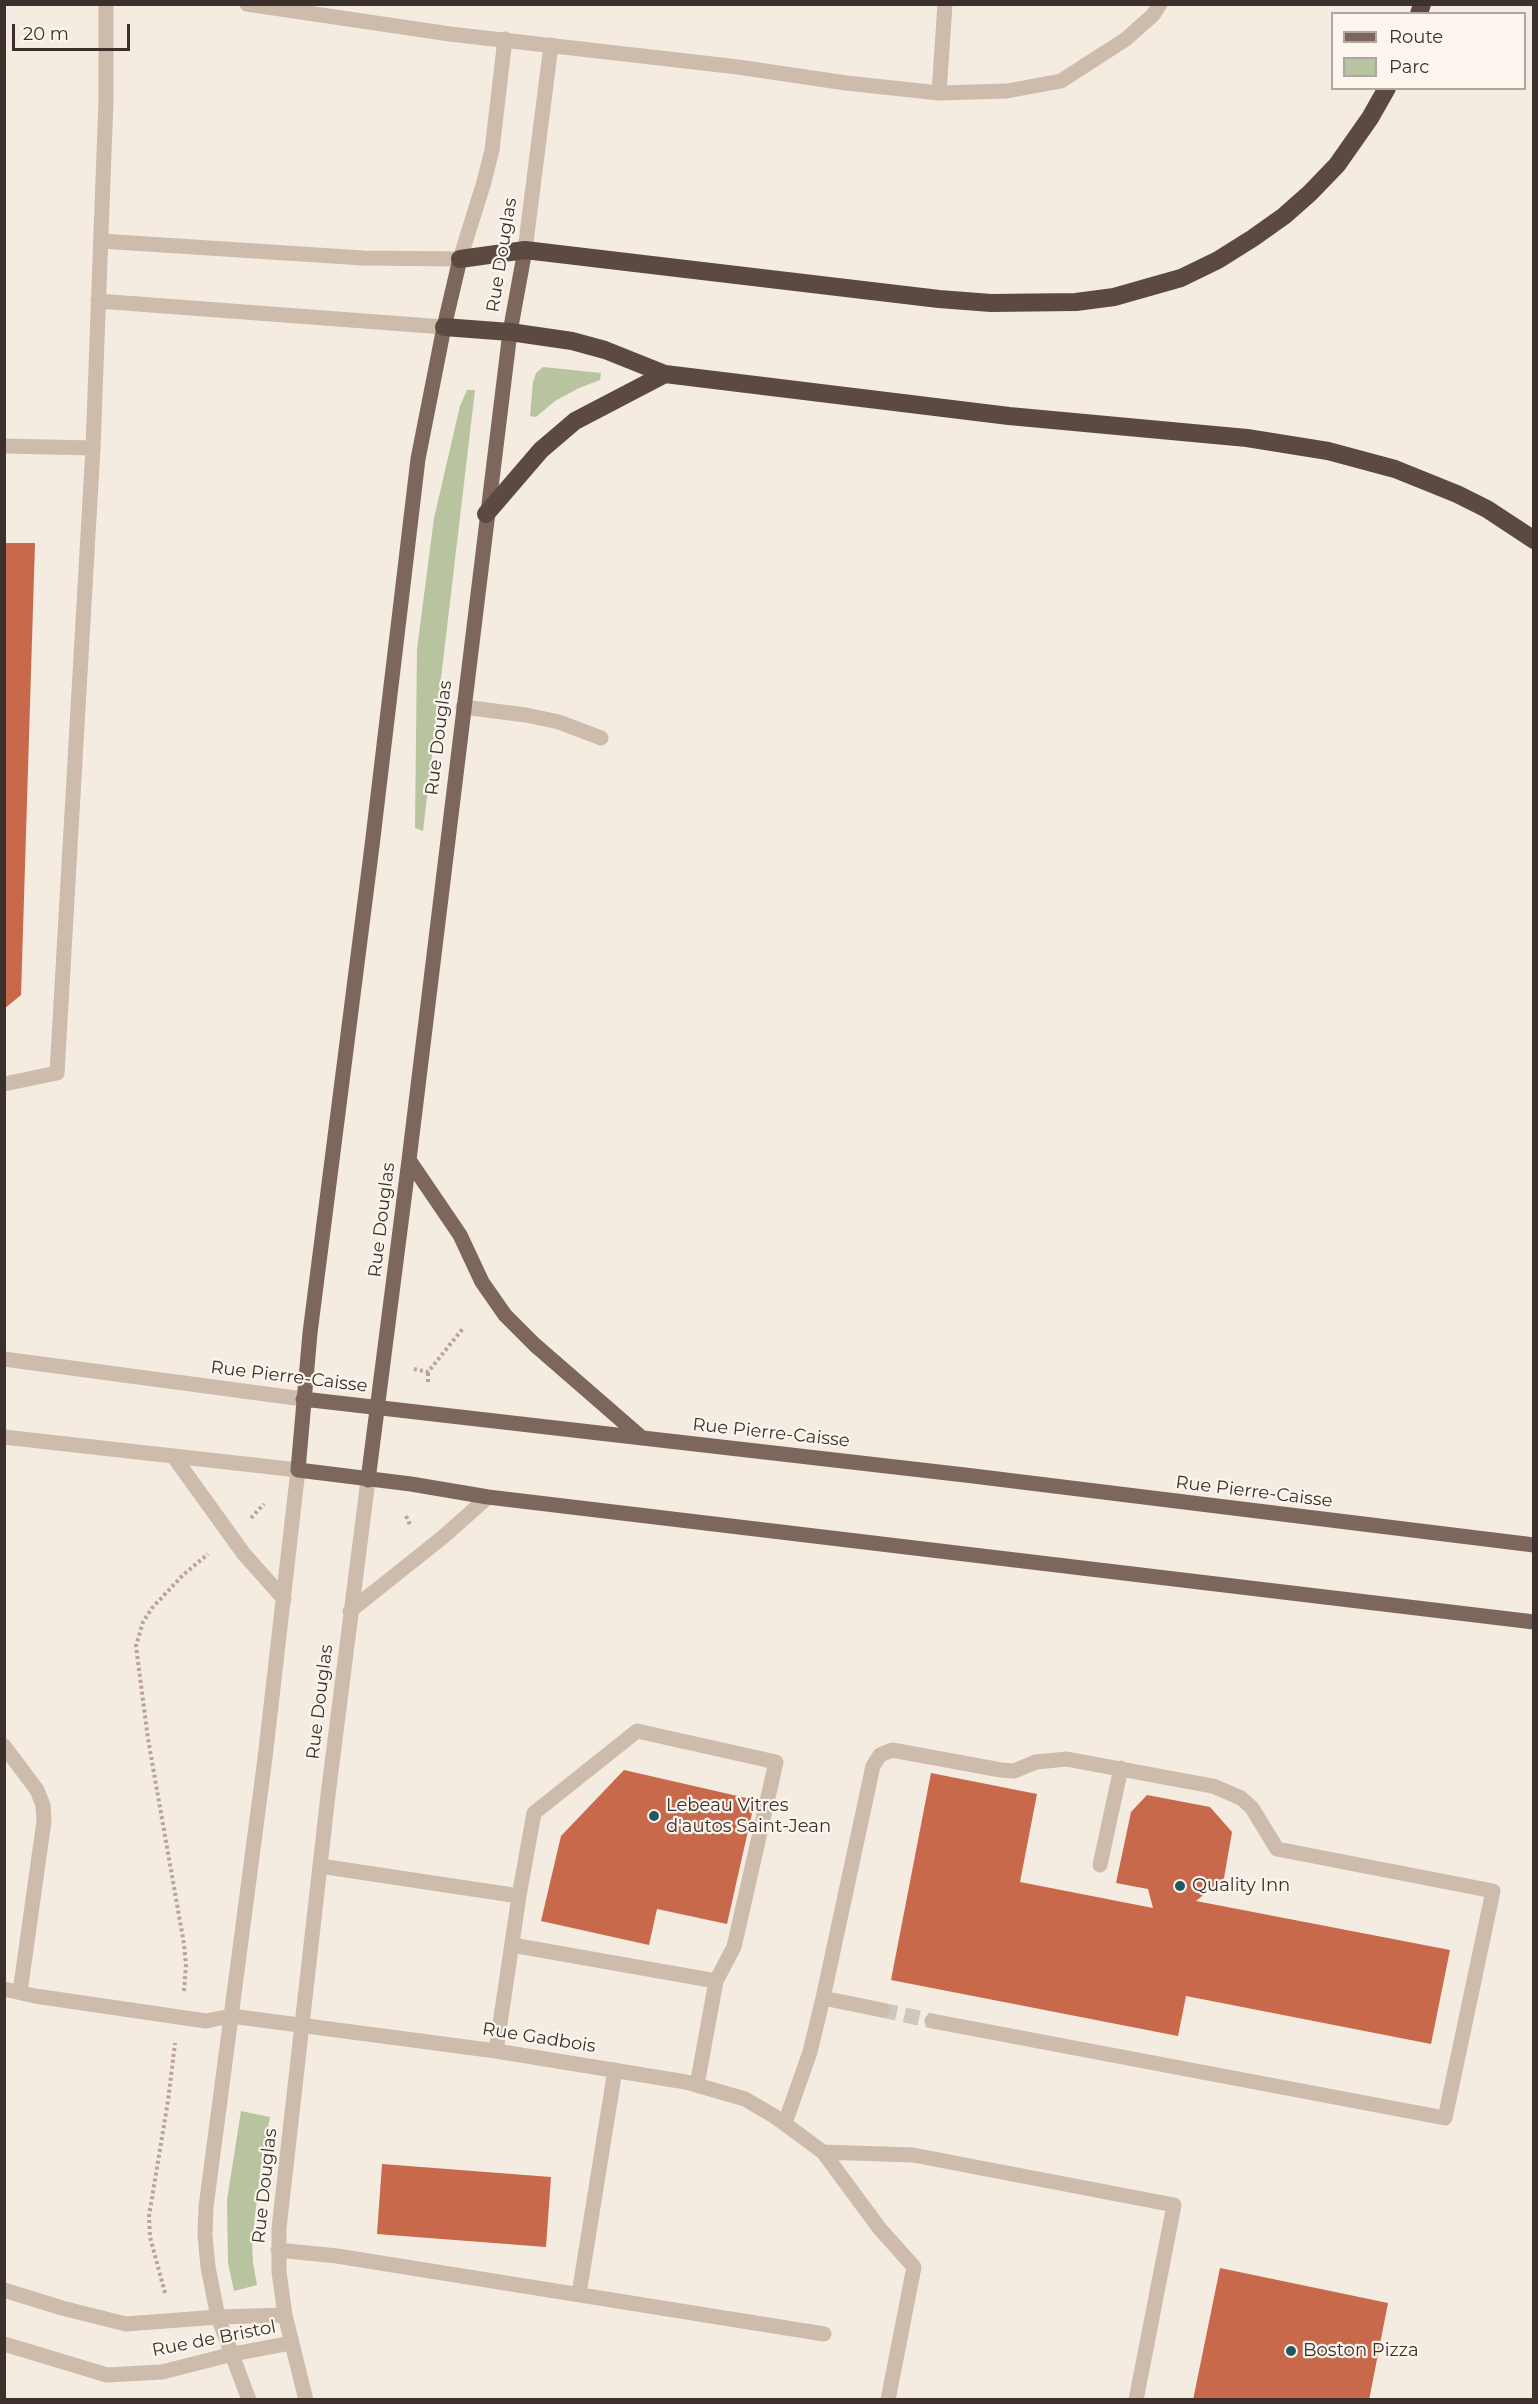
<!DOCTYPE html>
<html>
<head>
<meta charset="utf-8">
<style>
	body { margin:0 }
	#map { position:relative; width:1538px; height:2404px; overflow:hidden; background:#f4ebe1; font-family:Montserrat,sans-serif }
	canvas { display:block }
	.frame { position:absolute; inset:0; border:6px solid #3b302b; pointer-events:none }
	.legend { position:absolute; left:1331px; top:12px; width:195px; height:78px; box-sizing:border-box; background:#fbf5ee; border:2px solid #aea6a0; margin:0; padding:8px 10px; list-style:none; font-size:18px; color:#3b302b }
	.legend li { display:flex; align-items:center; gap:12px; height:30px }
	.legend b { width:30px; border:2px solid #aea6a0 }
	.scale { position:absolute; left:12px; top:24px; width:118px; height:27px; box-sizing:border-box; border:3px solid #3b302b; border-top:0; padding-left:8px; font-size:18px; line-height:21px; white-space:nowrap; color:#3b302b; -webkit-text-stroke:4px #fbf5ee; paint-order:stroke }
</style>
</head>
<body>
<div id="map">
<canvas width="1538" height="2404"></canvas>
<div class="frame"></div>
<ul class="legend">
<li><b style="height:8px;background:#7d675c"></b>Route</li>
<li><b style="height:16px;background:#b8c4a0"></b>Parc</li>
</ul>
<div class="scale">20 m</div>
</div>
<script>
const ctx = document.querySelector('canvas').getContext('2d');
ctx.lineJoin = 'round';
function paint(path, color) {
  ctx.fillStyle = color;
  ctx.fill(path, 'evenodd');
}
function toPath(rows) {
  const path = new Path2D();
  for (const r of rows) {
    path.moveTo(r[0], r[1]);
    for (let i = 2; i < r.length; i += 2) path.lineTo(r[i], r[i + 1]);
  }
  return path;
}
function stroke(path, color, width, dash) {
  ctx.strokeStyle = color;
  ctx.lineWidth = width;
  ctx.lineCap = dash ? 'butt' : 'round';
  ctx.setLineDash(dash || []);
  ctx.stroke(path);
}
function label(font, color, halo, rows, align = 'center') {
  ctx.font = font + ' Montserrat,sans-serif';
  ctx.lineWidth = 4.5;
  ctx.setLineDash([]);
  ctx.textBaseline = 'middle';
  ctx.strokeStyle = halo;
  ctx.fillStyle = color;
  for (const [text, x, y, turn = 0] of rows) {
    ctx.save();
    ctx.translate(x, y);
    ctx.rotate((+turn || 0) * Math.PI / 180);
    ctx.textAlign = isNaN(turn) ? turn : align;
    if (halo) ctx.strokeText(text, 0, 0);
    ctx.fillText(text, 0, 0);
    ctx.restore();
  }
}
paint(toPath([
	[543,367,601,373,600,380,579,388,555,401,536,417,530,416,533,382,536,373],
	[467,390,475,390,423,831,415,828,417,649,434,518,460,406],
	[241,2111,270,2117,261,2166,252,2241,253,2263,257,2285,234,2291,228,2263,227,2200]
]), '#b8c4a0');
paint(toPath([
	[4,543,35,543,21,995,4,1009],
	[624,1770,755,1800,727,1924,657,1909,649,1945,541,1921,561,1836],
	[931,1773,1037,1794,1020,1882,1153,1908,1148,1889,1116,1883,1131,1812,1147,1795,1210,1807,1232,1832,1224,1878,1196,1901,1450,1950,1431,2044,1186,1996,1178,2036,891,1980],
	[382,2164,551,2177,546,2247,377,2234],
	[1220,2268,1388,2303,1369,2400,1193,2400]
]), '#c8694b');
stroke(toPath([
	[882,2010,932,2021]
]), '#cfc6bd', 15, [15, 8]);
stroke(toPath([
	[414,1369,428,1372,464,1327],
	[428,1382,428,1372],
	[406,1516,411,1527],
	[251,1518,264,1504],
	[184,1991,186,1965,184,1944,148,1739,136,1646,143,1622,152,1608,183,1575,208,1554],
	[165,2293,150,2237,149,2216,168,2101,175,2043]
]), '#b9a596', 4, [3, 3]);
stroke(toPath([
	[247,4,450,34,738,67,846,83,939,93,1007,91,1061,81,1126,39,1153,15,1160,4],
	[939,93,945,4],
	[101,241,363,258,460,259,484,182,492,150,505,39],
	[525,250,551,45],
	[98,301,444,327],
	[4,446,93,448],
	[463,707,526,715,559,722,601,738],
	[4,1084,57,1073,93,448,106,100,106,4],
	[4,1359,303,1399],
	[4,1437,298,1470,265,1758,206,2207,205,2235,208,2267,218,2317,249,2400],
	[174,1457,244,1554,284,1599],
	[350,1611,443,1537,488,1497],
	[4,1746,37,1790,43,1805,44,1821,20,1992],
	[1100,1865,1121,1768],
	[320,1866,519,1896,496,2051],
	[512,1945,716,1981,734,1947,776,1762,637,1731,534,1813,519,1896],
	[4,1989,35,1996,206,2021,231,2016,496,2051,686,2082,745,2099,774,2116,823,2152,880,2229,914,2267,888,2400],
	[882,2010,823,1998,873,1766,880,1755,892,1750,1001,1770,1014,1771,1036,1762,1067,1759,1213,1786,1241,1798,1252,1808,1277,1849,1493,1891,1445,2118,932,2021],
	[697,2085,716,1981],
	[785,2123,810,2052,823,1998],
	[823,2152,913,2155,1174,2205,1136,2400],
	[278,2250,337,2256,824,2334],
	[4,2290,62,2308,126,2324,218,2317,285,2315],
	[579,2294,615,2070],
	[4,2344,107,2375,162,2372,233,2354,291,2343],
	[306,2400,285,2315,279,2272,279,2228,328,1795,368,1480]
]), '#cdbbac', 15);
stroke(toPath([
	[460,259,444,327,418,459,372,846,310,1333,298,1470,411,1484,488,1497,1534,1622],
	[409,1160,460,1235,482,1282,505,1315,535,1345,642,1438],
	[303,1399,965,1475,1534,1545],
	[368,1480,409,1160,510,332,525,250]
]), '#7d675c', 15);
stroke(toPath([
	[1419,14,1422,4],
	[460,259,525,250,939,299,991,303,1076,302,1114,297,1181,278,1218,260,1253,238,1284,216,1310,193,1337,165,1370,118,1387,88],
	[444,327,510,332,572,341,605,350,665,374,1009,416,1247,438,1328,451,1395,469,1457,494,1487,509,1534,540],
	[486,514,541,450,575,421,665,374]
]), '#5c4a42', 18);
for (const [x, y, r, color] of [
	[654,1816,6,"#1f5a5e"],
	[1180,1886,6,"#1f5a5e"],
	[1291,2351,6,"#1f5a5e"]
]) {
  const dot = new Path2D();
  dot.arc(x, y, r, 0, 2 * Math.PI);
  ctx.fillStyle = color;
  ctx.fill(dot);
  stroke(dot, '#fbf5ee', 2);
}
label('18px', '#3b302b', '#fbf5ee', [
	["Rue Douglas",502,255,-81],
	["Rue Douglas",439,738,-83],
	["Rue Douglas",382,1220,-83],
	["Rue Pierre-Caisse",289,1377,7],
	["Rue Pierre-Caisse",771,1433,6],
	["Rue Pierre-Caisse",1254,1492,7],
	["Rue Douglas",320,1702,-83],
	["Rue Gadbois",539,2038,9],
	["Rue Douglas",265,2186,-84],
	["Rue de Bristol",214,2339,-11]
]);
label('18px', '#3b302b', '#fbf5ee', [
	["Lebeau Vitres",666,1806],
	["d'autos Saint-Jean",666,1827],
	["Quality Inn",1192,1886],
	["Boston Pizza",1303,2351]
], 'left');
</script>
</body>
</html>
